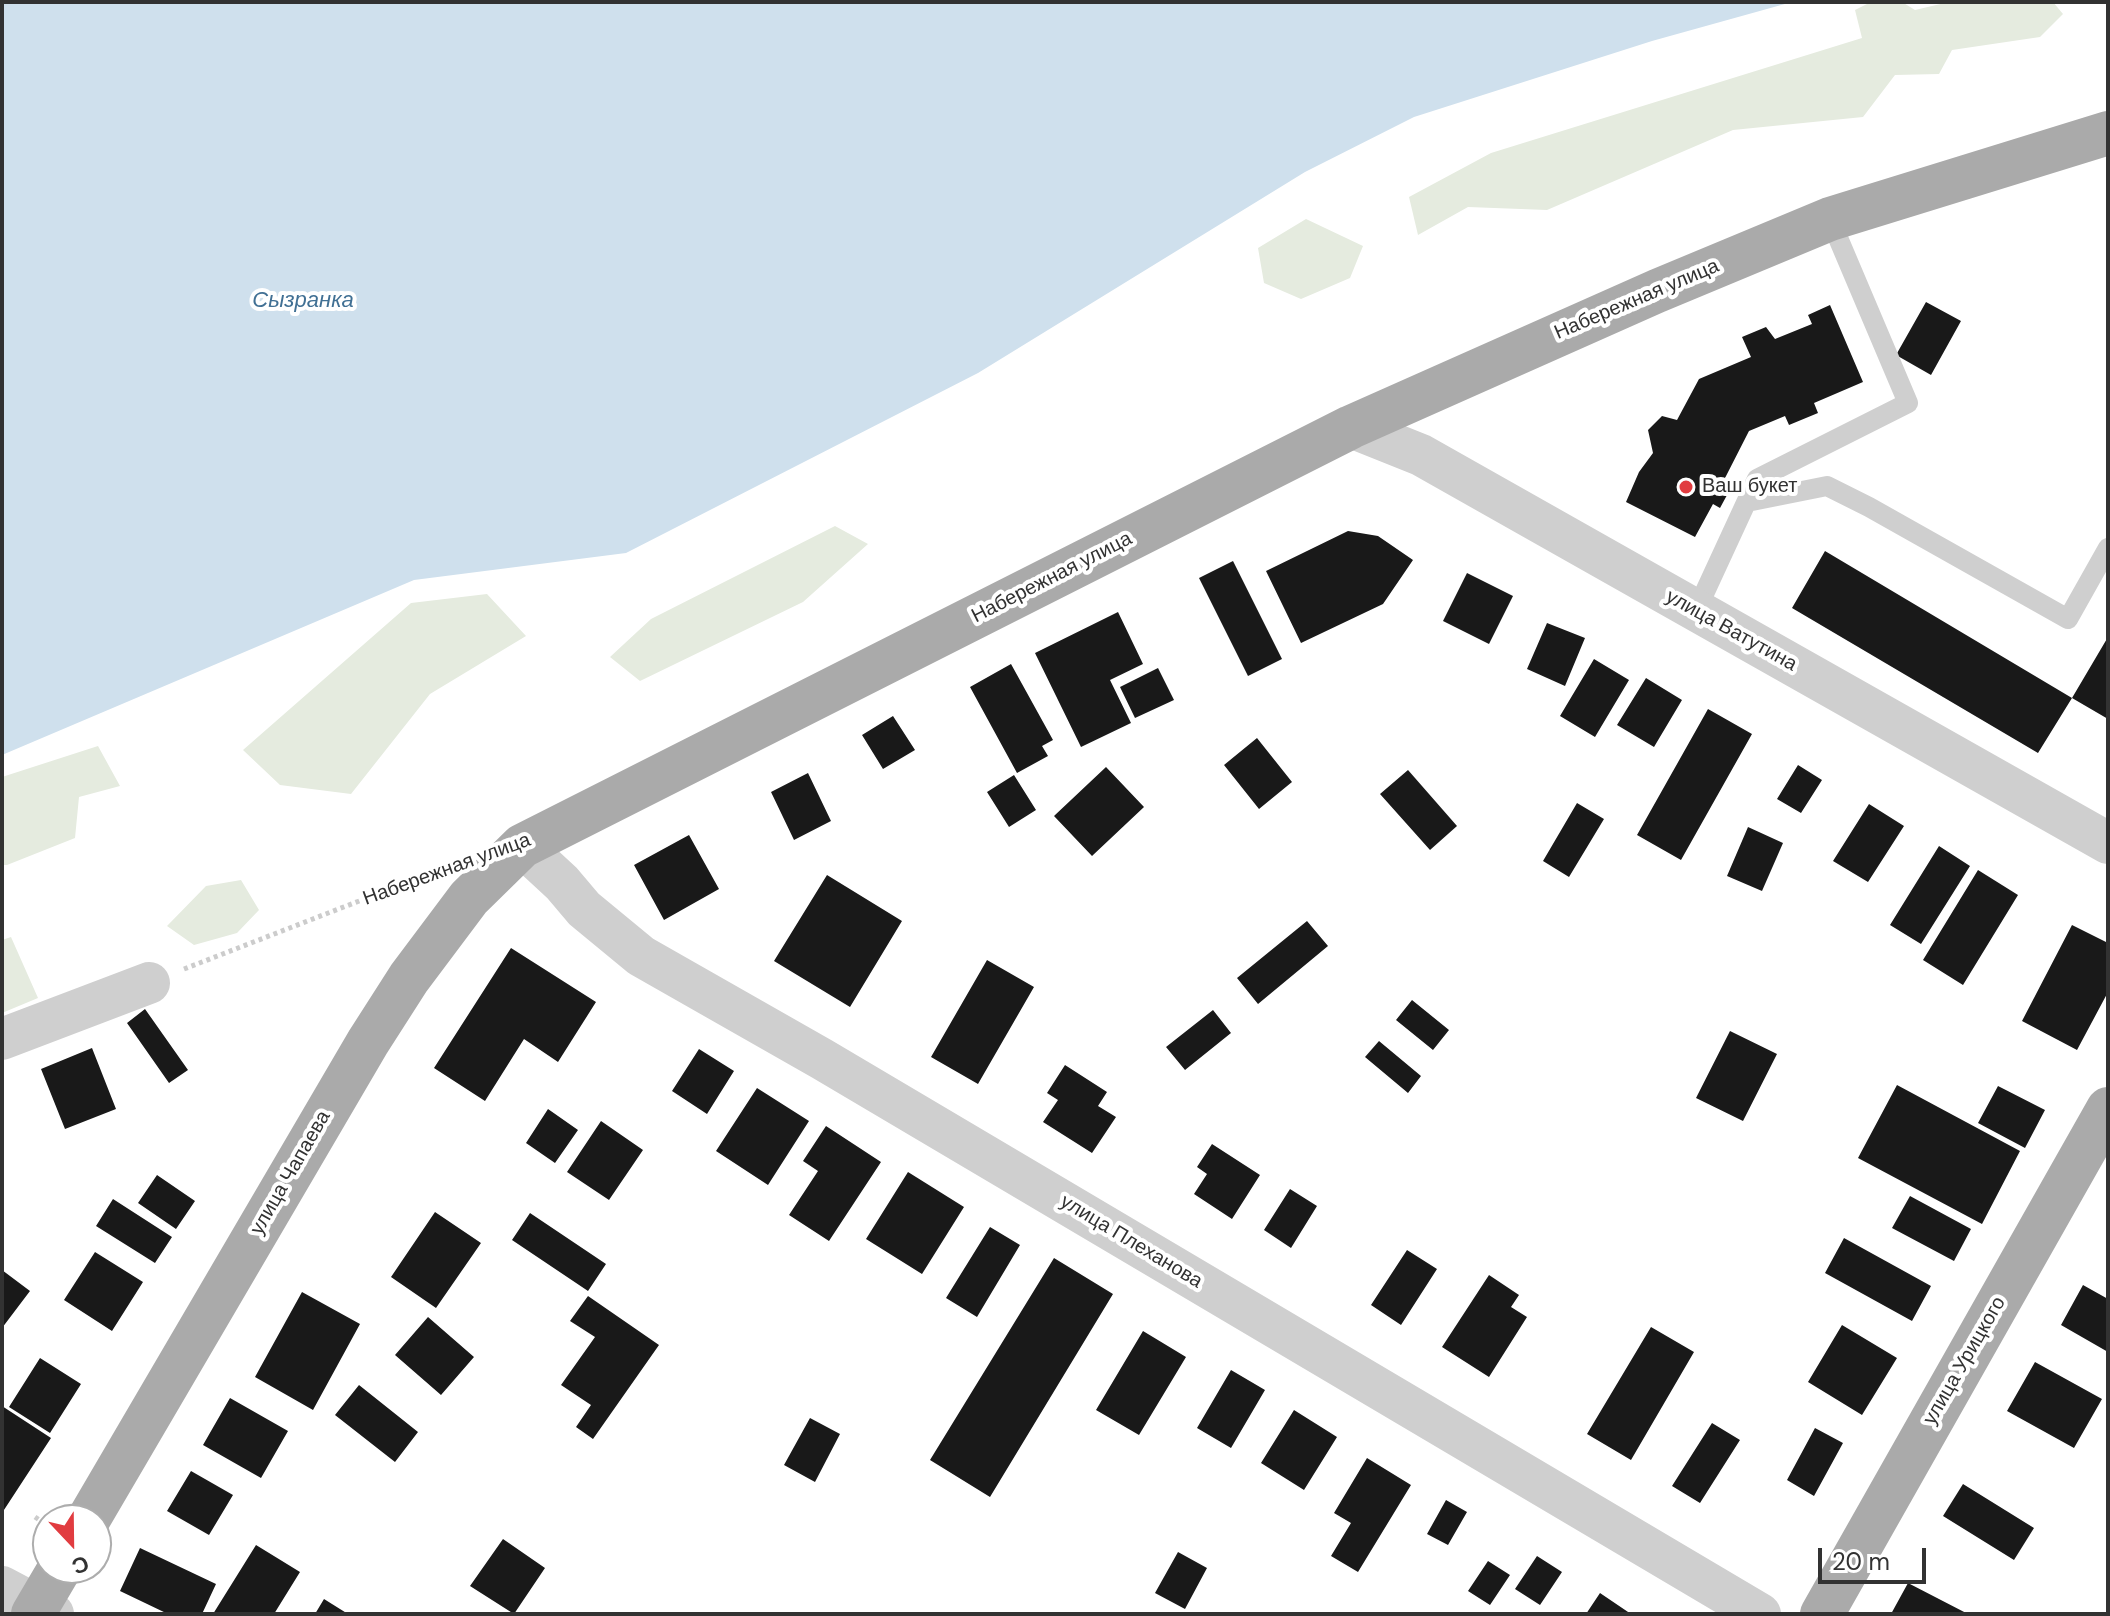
<!DOCTYPE html>
<html>
<head>
<meta charset="utf-8">
<style>
	body { margin:0 }
	#map { position:relative; width:2110px; height:1616px; overflow:hidden; background:#fff; font-family:"DM Sans",sans-serif }
	canvas { display:block }
	.frame { position:absolute; inset:0; border:4px solid #323232; pointer-events:none }
	.north { position:absolute; left:32px; top:1504px; width:80px; height:80px; box-sizing:border-box; background:#fff; border:2px solid #adadad; border-radius:50%; rotate:158deg; font-size:22px; font-weight:700; line-height:32px; text-align:center; color:#323232 }
	.north::after { content:''; display:block; margin:auto; width:28px; height:36px; background:#e13c40; clip-path:polygon(50% 0,100% 100%,50% 72%,0 100%) }
	.scale { position:absolute; left:1818px; top:1548px; width:108px; height:36px; box-sizing:border-box; border:4px solid #323232; border-top:0; padding-left:10px; font-size:24px; line-height:28px; white-space:nowrap; color:#323232; -webkit-text-stroke:6px #fff; paint-order:stroke }
</style>
</head>
<body>
<div id="map">
<canvas width="2110" height="1616"></canvas>
<div class="frame"></div>
<div class="north">С</div>
<div class="scale">20 m</div>
</div>
<script>
const ctx = document.querySelector('canvas').getContext('2d');
ctx.lineJoin = 'round';
function paint(path, color) {
  ctx.fillStyle = color;
  ctx.fill(path, 'evenodd');
}
function toPath(rows) {
  const path = new Path2D();
  for (const r of rows) {
    path.moveTo(r[0], r[1]);
    for (let i = 2; i < r.length; i += 2) path.lineTo(r[i], r[i + 1]);
  }
  return path;
}
function stroke(path, color, width, dash) {
  ctx.strokeStyle = color;
  ctx.lineWidth = width;
  ctx.lineCap = dash ? 'butt' : 'round';
  ctx.setLineDash(dash || []);
  ctx.stroke(path);
}
function label(font, color, halo, rows, align = 'center') {
  ctx.font = font + ' "DM Sans",sans-serif';
  ctx.lineWidth = 8;
  ctx.setLineDash([]);
  ctx.textBaseline = 'middle';
  ctx.strokeStyle = halo;
  ctx.fillStyle = color;
  for (const [text, x, y, turn = 0] of rows) {
    ctx.save();
    ctx.translate(x, y);
    ctx.rotate((+turn || 0) * Math.PI / 180);
    ctx.textAlign = isNaN(turn) ? turn : align;
    if (halo) ctx.strokeText(text, 0, 0);
    ctx.fillText(text, 0, 0);
    ctx.restore();
  }
}
paint(toPath([
	[1871,2,1902,2,1915,10,1949,2,2053,2,2063,14,2040,37,1952,50,1939,74,1895,75,1863,117,1733,130,1547,210,1468,207,1418,235,1409,197,1491,153,1862,38,1855,10],
	[1306,219,1363,246,1350,278,1301,299,1264,283,1258,248],
	[835,526,868,544,803,602,640,681,610,657,651,619],
	[487,594,526,636,430,694,351,794,280,785,243,750,411,603],
	[98,746,120,786,79,797,75,838,7,865,2,865,2,777],
	[241,880,259,910,237,933,194,945,167,926,206,886],
	[11,937,38,998,2,1013,2,940]
]), '#e5ebdf');
paint(toPath([
	[2,2,1792,2,1652,41,1414,117,1305,172,978,373,626,553,414,580,2,755]
]), '#cfe0ed');
paint(toPath([
	[1926,302,1961,321,1931,375,1896,355],
	[1830,305,1863,382,1814,403,1818,413,1789,425,1785,416,1749,431,1724,480,1733,484,1720,508,1713,504,1695,537,1626,502,1639,472,1653,453,1648,430,1662,416,1677,420,1699,379,1751,357,1742,337,1766,327,1775,339,1812,324,1808,315],
	[1348,531,1378,536,1413,560,1383,604,1301,643,1266,571],
	[1825,551,2072,698,2108,637,2108,719,2072,698,2038,753,1792,608],
	[1233,561,1282,659,1248,676,1199,578],
	[1467,573,1513,596,1489,644,1443,621],
	[1118,612,1143,664,1110,680,1131,723,1081,747,1035,653],
	[1547,623,1585,638,1565,686,1527,669],
	[1594,659,1629,680,1595,737,1560,716],
	[1011,664,1053,740,1042,746,1048,756,1017,773,970,687],
	[1158,668,1174,700,1135,718,1120,687],
	[1646,678,1682,700,1654,747,1617,725],
	[1708,709,1752,734,1681,860,1637,835],
	[893,716,915,750,883,769,862,735],
	[1257,738,1292,782,1259,809,1224,765],
	[1798,765,1822,780,1801,813,1777,799],
	[1106,767,1144,807,1092,856,1054,816],
	[1408,770,1457,826,1430,850,1380,794],
	[808,773,831,821,794,840,771,792],
	[1014,775,1036,810,1009,827,987,792],
	[1577,803,1604,819,1569,877,1543,861],
	[1869,804,1904,826,1868,882,1833,861],
	[1748,827,1783,843,1762,891,1727,876],
	[689,835,719,889,664,920,634,865],
	[1939,846,1970,866,1921,944,1890,925],
	[1978,870,2018,895,1963,985,1923,960],
	[827,875,902,921,850,1007,774,961],
	[1307,921,1328,946,1258,1004,1237,978],
	[2072,925,2108,943,2108,992,2077,1050,2022,1021],
	[511,948,596,1002,558,1062,524,1039,485,1101,434,1068],
	[987,960,1034,987,978,1084,931,1057],
	[1412,1000,1449,1030,1433,1050,1396,1020],
	[145,1009,188,1070,169,1083,127,1023],
	[1213,1010,1231,1033,1185,1070,1166,1047],
	[1730,1031,1777,1054,1743,1121,1696,1098],
	[1379,1041,1421,1076,1408,1093,1365,1057],
	[92,1048,116,1109,65,1129,41,1069],
	[699,1049,734,1071,707,1114,672,1091],
	[1065,1065,1107,1092,1098,1106,1116,1117,1092,1153,1043,1122,1058,1100,1047,1093],
	[1897,1085,2020,1151,1982,1224,1858,1158],
	[1998,1086,2045,1110,2025,1148,1978,1123],
	[757,1088,809,1121,768,1185,716,1151],
	[548,1109,578,1130,555,1163,526,1143],
	[601,1121,643,1150,609,1200,567,1172],
	[826,1126,881,1162,829,1241,789,1215,818,1171,803,1161],
	[1212,1144,1260,1175,1232,1219,1194,1194,1207,1174,1197,1167],
	[908,1172,964,1207,922,1274,866,1239],
	[157,1175,195,1201,176,1229,138,1203],
	[1290,1189,1317,1206,1291,1248,1264,1230],
	[1910,1196,1971,1229,1954,1261,1892,1228],
	[113,1199,172,1237,155,1263,96,1226],
	[435,1212,481,1243,436,1308,391,1277],
	[530,1213,606,1264,588,1291,512,1240],
	[990,1227,1020,1245,977,1317,946,1298],
	[1844,1238,1931,1286,1912,1321,1825,1273],
	[1407,1250,1437,1269,1401,1325,1371,1305],
	[95,1252,143,1282,112,1331,64,1300],
	[1054,1258,1113,1294,990,1497,930,1460],
	[2,1270,30,1291,2,1328],
	[1489,1275,1519,1295,1511,1307,1527,1317,1489,1377,1442,1347],
	[2083,1285,2108,1299,2108,1352,2061,1325],
	[302,1292,360,1324,313,1410,255,1377],
	[588,1296,659,1345,593,1439,576,1427,591,1405,561,1385,595,1337,570,1321],
	[428,1317,474,1357,441,1395,395,1355],
	[1842,1325,1897,1358,1862,1415,1808,1382],
	[1651,1327,1694,1352,1631,1460,1587,1434],
	[1143,1331,1186,1357,1139,1435,1096,1410],
	[40,1358,81,1384,50,1433,9,1407],
	[2035,1362,2102,1399,2074,1448,2007,1411],
	[1231,1370,1265,1390,1231,1448,1197,1428],
	[359,1385,418,1432,395,1462,335,1415],
	[230,1398,288,1431,261,1478,203,1445],
	[2,1406,51,1438,2,1513],
	[1294,1410,1337,1437,1304,1490,1261,1463],
	[810,1418,840,1434,815,1482,784,1465],
	[1712,1423,1740,1440,1700,1503,1672,1486],
	[1815,1428,1843,1443,1814,1496,1787,1480],
	[1367,1458,1411,1485,1358,1572,1331,1556,1351,1523,1334,1513],
	[191,1471,233,1495,209,1535,167,1511],
	[1963,1484,2034,1528,2014,1560,1943,1516],
	[1446,1500,1467,1512,1448,1545,1427,1534],
	[503,1539,545,1568,514,1614,470,1586],
	[256,1545,300,1572,274,1614,213,1614],
	[140,1548,216,1584,202,1614,168,1614,120,1591],
	[1178,1552,1207,1568,1185,1609,1155,1593],
	[1537,1556,1562,1572,1540,1605,1515,1589],
	[1488,1561,1510,1575,1490,1605,1468,1591],
	[1908,1583,1968,1614,1891,1614],
	[1600,1593,1631,1614,1586,1614],
	[324,1599,348,1614,315,1614]
]), '#191919');
stroke(toPath([
	[184,969,439,870],
	[35,1517,48,1526]
]), '#ccc', 5, [4, 4]);
stroke(toPath([
	[1747,502,1827,486,1869,507,2068,619,2108,548],
	[1698,613,1703,596,1757,479,1908,403,1830,219]
]), '#cfcfcf', 20);
stroke(toPath([
	[1351,427,1421,455,2108,843],
	[522,846,562,883,584,909,641,956,822,1059,1760,1614],
	[2,1039,149,983],
	[2,1587,53,1614]
]), '#cfcfcf', 42);
stroke(toPath([
	[88,1520,368,1042,409,978,469,898,522,846,1351,427,1657,291,1830,219,2108,133],
	[33,1614,60,1568],
	[1822,1614,2108,1109]
]), '#aaa', 44);
for (const [x, y, r, color] of [
	[1686,487,8,"#e13c40"]
]) {
  const dot = new Path2D();
  dot.arc(x, y, r, 0, 2 * Math.PI);
  ctx.fillStyle = color;
  ctx.fill(dot);
  stroke(dot, '#fff', 3);
}
label('20px', '#323232', '#fff', [
	["Набережная улица",1637,300,-23],
	["Набережная улица",1052,578,-27],
	["улица Ватутина",1731,631,29],
	["Набережная улица",447,870,-20],
	["улица Чапаева",291,1173,-60],
	["улица Плеханова",1131,1242,31],
	["улица Урицкого",1965,1361,-60]
]);
label('20px', '#323232', '#fff', [
	["Ваш букет",1702,487]
], 'left');
label('italic 22px', '#417094', '#fff', [
	["Сызранка",303,301]
]);
</script>
</body>
</html>
